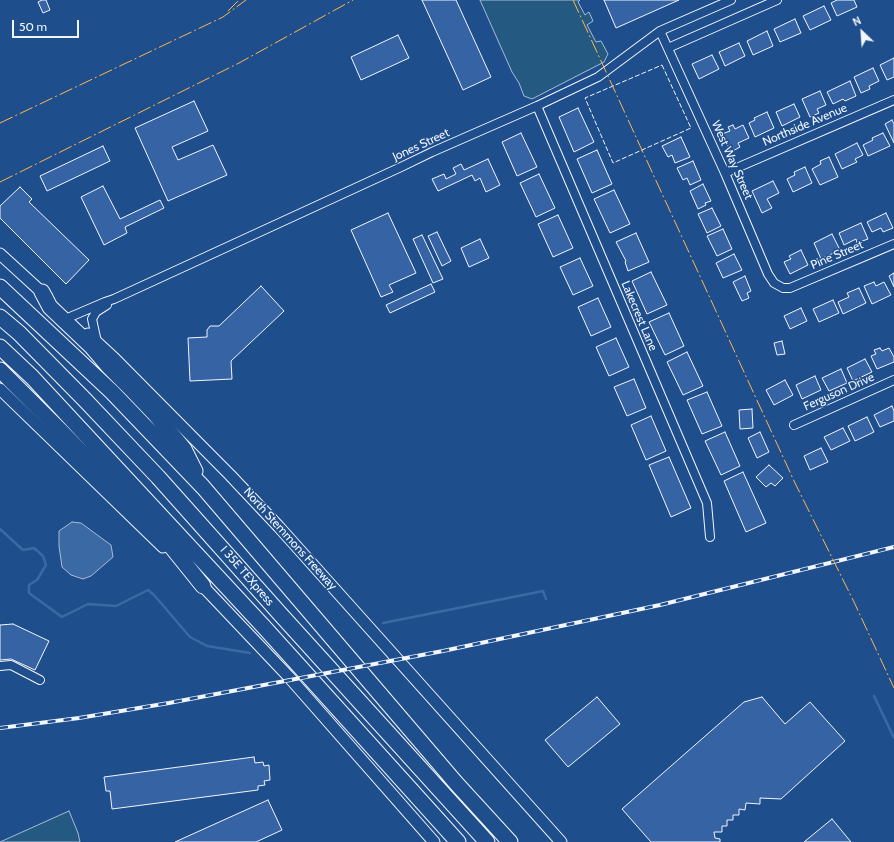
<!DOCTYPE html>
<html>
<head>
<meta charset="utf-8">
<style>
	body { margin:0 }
	#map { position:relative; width:894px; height:842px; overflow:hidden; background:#1f4e8c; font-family:Cabin,sans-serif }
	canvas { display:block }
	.north { position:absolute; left:842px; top:12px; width:40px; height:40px; -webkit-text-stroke:3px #1f4e8c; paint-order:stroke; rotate:335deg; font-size:11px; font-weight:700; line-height:16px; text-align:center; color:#f2f6ff }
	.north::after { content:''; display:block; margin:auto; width:14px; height:18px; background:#f2f6ff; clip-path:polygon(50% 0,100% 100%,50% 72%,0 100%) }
	.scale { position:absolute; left:12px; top:20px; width:67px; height:18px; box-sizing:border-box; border:2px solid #f2f6ff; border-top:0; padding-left:5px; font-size:12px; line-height:14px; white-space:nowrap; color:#f2f6ff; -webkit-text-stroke:3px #1f4e8c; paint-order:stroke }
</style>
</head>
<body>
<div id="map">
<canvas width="894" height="842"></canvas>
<div class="north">N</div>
<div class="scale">50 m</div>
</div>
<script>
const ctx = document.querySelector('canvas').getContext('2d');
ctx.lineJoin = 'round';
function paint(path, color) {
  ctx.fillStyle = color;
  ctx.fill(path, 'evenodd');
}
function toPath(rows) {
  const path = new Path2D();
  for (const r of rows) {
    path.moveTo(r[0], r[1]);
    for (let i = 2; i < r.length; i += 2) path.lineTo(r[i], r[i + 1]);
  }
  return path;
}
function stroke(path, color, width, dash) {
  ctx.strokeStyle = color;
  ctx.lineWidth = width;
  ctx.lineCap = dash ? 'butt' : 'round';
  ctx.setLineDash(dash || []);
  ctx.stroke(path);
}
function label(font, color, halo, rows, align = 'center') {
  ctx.font = font + ' Cabin,sans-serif';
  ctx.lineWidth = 3;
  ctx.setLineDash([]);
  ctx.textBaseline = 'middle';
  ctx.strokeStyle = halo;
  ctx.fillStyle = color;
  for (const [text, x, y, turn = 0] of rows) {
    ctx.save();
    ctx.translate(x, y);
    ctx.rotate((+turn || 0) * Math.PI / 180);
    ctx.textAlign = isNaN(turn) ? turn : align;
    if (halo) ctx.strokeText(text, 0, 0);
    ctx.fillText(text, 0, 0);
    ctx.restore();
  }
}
const green = toPath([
	[480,0,580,0,578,2,585,15,589,12,593,21,587,25,596,42,601,41,608,54,604,62,532,99,524,96,519,83,512,72,480,0],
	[69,811,78,833,80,842,0,842,69,811]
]);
paint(green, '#245a82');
stroke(green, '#a8bbd7', 1);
const water = toPath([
	[72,522,81,523,111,545,113,557,91,576,83,579,71,575,62,567,59,546,59,531,72,522]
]);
paint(water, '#3b69a3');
stroke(water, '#a8bbd7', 1);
stroke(toPath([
	[0,529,23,550,34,548,43,556,46,565,37,580,29,585,29,593,62,617,88,604,116,606,148,590,154,595,190,637,207,646,250,653],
	[383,623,543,591,546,599],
	[874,696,894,738]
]), '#3b69a3', 2.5);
const building = toPath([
	[42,0,46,0,50,10,43,13,38,2,42,0],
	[422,0,456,0,491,77,463,90,422,0],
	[604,0,679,0,616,28,604,0],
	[837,0,854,0,857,7,837,16,831,3,837,0],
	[824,6,831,20,810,30,803,16,824,6],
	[795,19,801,33,780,42,774,29,795,19],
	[767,31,773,46,753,55,747,41,767,31],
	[398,35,409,58,361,80,351,57,398,35],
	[739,43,745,56,725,66,719,52,739,43],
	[712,55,719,69,699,79,692,64,712,55],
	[894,58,894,77,887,80,880,65,894,58],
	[873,68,879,81,869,86,870,89,861,93,854,77,873,68],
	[850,81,856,96,845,101,843,99,833,104,827,92,850,81],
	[820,91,826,105,817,109,819,113,810,117,802,99,820,91],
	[194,101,208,131,172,147,178,160,213,145,227,175,168,201,135,128,194,101],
	[794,104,800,117,782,126,776,112,794,104],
	[578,108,594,142,574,152,559,117,578,108],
	[767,112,774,128,755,137,749,123,755,120,754,118,767,112],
	[892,120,894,124,894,143,885,124,892,120],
	[733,125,735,129,743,125,749,138,738,143,740,147,731,152,722,134,730,131,728,127,733,125],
	[521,133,537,167,517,176,502,142,521,133],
	[883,133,890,146,868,156,863,145,873,140,872,138,883,133],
	[681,137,690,157,675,163,672,155,668,157,662,146,681,137],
	[857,143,863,155,855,159,857,162,842,169,835,154,857,143],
	[103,146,110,161,47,191,40,176,103,146],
	[597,150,612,184,592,193,577,159,597,150],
	[829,157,838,177,820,185,812,169,821,164,820,161,829,157],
	[488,159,500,185,486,192,480,178,475,181,472,175,438,191,432,179,444,174,446,179,456,174,453,168,461,164,464,170,488,159],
	[693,161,701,180,690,185,687,178,683,180,677,168,693,161],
	[805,167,812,183,793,192,787,179,795,175,794,172,805,167],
	[539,174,555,208,536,217,520,183,539,174],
	[773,181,779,193,767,199,772,208,762,213,752,191,773,181],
	[703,184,711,201,705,203,706,205,698,209,690,191,703,184],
	[103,186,120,219,160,200,164,208,125,227,127,233,104,245,81,197,103,186],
	[20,187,32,199,29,202,89,260,66,284,0,218,0,206,20,187],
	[614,190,630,224,610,233,594,199,614,190],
	[712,208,721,226,707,233,698,214,712,208],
	[388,213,416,273,389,285,393,292,381,297,351,230,388,213],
	[886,213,893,228,883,232,881,228,872,232,867,222,886,213],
	[558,215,573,248,553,257,538,224,558,215],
	[861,223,868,239,857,243,856,239,844,245,839,233,861,223],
	[723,229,732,249,717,256,707,236,723,229],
	[437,232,451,261,442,266,428,236,437,232],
	[636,233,649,262,628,271,625,262,626,261,616,242,636,233],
	[832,234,840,250,821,259,814,243,832,234],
	[422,235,443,279,433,283,413,239,422,235],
	[480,239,489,258,469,267,461,248,480,239],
	[801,250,808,265,790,274,784,262,791,259,789,256,801,250],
	[734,254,742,270,723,278,716,263,734,254],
	[580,258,593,286,573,295,560,267,580,258],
	[651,272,667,305,647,314,632,281,651,272],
	[894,273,894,287,889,276,894,273],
	[745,276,751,291,747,293,749,298,742,301,733,282,745,276],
	[874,282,876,286,884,282,891,295,872,304,864,286,874,282],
	[431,284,435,292,390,313,386,305,431,284],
	[261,286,284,311,231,361,232,379,190,381,188,338,207,337,207,330,210,326,219,326,261,286],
	[859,288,866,303,843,314,838,302,849,297,847,293,859,288],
	[598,298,611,327,591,336,578,307,598,298],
	[833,300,839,313,819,322,813,309,833,300],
	[801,308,807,321,790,329,784,316,801,308],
	[669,313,684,346,665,355,649,322,669,313],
	[616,338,629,367,609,376,596,347,616,338],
	[782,341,785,354,777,355,774,343,782,341],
	[880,348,882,351,889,348,894,357,894,362,877,369,871,356,876,354,874,350,880,348],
	[687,352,703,386,683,395,667,362,687,352],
	[865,359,872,372,853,381,847,368,865,359],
	[841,369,847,383,829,391,822,378,841,369],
	[815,376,821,390,802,399,796,385,815,376],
	[634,379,646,408,627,416,614,387,634,379],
	[785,380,793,395,774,405,766,390,785,380],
	[707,392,722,426,702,434,687,400,707,392],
	[892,406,894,411,894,421,880,427,874,415,892,406],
	[752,409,753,428,740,429,739,410,752,409],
	[651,416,666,451,646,460,631,425,651,416],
	[867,417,874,432,855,441,848,426,867,417],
	[843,428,850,441,831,450,824,437,843,428],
	[725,432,740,466,721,475,705,441,725,432],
	[760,432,769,452,757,458,748,438,760,432],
	[821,448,828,462,810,470,804,456,821,448],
	[669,457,691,508,671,517,649,465,669,457],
	[769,465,783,478,775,486,771,483,766,487,756,477,769,465],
	[743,472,766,523,746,532,724,481,743,472],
	[13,624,49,641,35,670,11,659,0,660,0,625,13,624],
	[597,697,620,724,568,767,545,740,597,697],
	[762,697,785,724,810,702,845,741,781,799,760,798,760,804,746,803,745,810,739,809,739,815,733,815,733,820,727,820,727,826,722,826,722,832,714,832,715,838,720,839,720,842,651,842,622,809,744,702,762,697],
	[254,757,255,763,263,762,264,766,269,765,270,780,264,781,265,785,258,786,258,790,112,809,110,791,106,791,104,777,254,757],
	[268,800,282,830,256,842,175,842,268,800],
	[832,819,851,842,804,842,832,819]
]);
paint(building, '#3563a3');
stroke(building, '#f2f6ff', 1);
const minor = toPath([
	[660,31,725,173,768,274,774,283,783,288,790,288,894,244],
	[668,48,777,0],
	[537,106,707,503,710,537],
	[725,173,894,100],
	[70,317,105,302,114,299,401,167,432,152,537,106,598,77,660,31,731,0],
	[97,342,92,319,96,312,107,305],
	[794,425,894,380],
	[0,666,11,665,40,680]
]);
const secondary = toPath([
	[0,254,47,297],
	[88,334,115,359,230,475,279,527,561,842],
	[0,389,163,547],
	[198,581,289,677,434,842]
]);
const motorway = toPath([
	[0,287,112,392,203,487,456,783,510,842],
	[42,292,50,307,91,346,108,366,131,389,154,413,184,449,195,471],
	[0,317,19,333,85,400,158,477,282,616,487,842],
	[0,347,32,377,264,627,458,842],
	[0,370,61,431,166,540,203,586]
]);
stroke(minor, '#f2f6ff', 10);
stroke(secondary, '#f2f6ff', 13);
stroke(motorway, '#f2f6ff', 17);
stroke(minor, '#1f4e8c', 8);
stroke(secondary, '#1f4e8c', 11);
stroke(motorway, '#1f4e8c', 15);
const rail = toPath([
	[0,728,79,718,169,703,443,651,660,605,894,547]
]);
stroke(rail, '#f2f6ff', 4);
stroke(rail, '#1f4e8c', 2.5, [8]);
stroke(toPath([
	[662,65,691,128,613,163,585,98,662,65]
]), '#f2f6ff', 1, [5, 2]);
stroke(toPath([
	[573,0,795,483,854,602,894,688],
	[228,11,239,0],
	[0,123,223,17,246,0],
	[0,182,239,63,353,0]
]), '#ffb74d', 1, [14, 3, 2, 3]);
label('12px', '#f2f6ff', '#1f4e8c', [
	["Northside Avenue",805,125,-23],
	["Jones Street",421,145,-25],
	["West Way Street",732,160,66],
	["Pine Street",837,255,-23],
	["Lakecrest Lane",639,316,67],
	["Ferguson Drive",839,392,-24],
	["North Stemmons Freeway",290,539,48],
	["I 35E TEXpress",247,576,49]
]);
</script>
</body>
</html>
